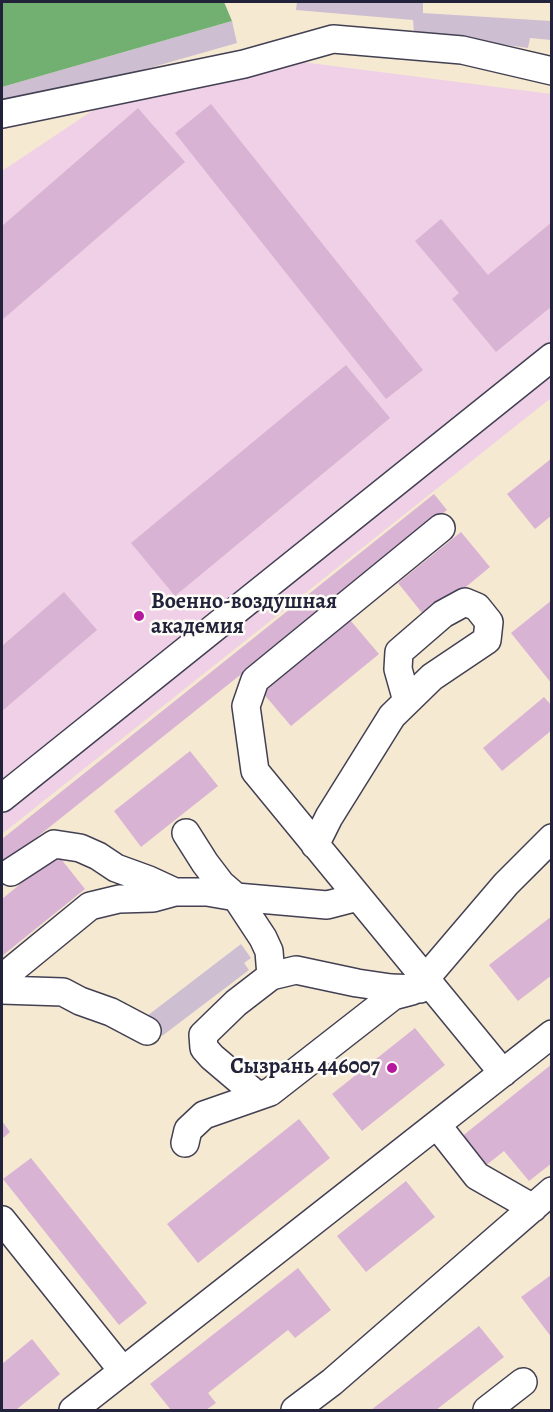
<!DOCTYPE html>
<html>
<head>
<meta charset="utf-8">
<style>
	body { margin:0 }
	#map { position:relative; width:553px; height:1412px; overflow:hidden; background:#f5e9d2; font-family:Alegreya,serif }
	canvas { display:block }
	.frame { position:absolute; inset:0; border:3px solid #22223b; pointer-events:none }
</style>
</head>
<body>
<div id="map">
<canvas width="553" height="1412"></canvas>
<div class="frame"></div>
</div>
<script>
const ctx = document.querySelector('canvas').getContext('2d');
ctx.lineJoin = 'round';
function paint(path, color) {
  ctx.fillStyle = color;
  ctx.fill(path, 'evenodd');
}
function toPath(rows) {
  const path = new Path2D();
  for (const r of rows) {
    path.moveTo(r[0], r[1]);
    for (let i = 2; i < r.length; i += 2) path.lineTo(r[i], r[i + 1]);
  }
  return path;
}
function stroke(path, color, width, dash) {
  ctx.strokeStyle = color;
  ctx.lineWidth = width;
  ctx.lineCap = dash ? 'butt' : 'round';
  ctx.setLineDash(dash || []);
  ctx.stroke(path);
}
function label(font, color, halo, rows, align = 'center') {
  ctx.font = font + ' Alegreya,serif';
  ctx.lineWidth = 5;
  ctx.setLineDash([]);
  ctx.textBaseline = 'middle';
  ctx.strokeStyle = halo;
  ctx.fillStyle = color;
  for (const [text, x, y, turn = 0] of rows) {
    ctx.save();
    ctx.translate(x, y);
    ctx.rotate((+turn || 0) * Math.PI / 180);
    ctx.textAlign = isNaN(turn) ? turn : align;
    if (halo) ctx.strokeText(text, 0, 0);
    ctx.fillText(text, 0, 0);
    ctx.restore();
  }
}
paint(toPath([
	[302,62,551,94,551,398,2,834,2,171,92,111]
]), '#efd0e6');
paint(toPath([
	[297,2,423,2,423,13,551,21,551,40,530,38,528,48,414,32,413,20,296,10],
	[232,21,237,43,2,110,2,87],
	[241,944,251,958,244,963,249,970,162,1036,147,1016]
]), '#cdbed2');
paint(toPath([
	[2,2,224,2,232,21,2,87]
]), '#72b071');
paint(toPath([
	[211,104,423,370,386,399,175,133],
	[138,108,185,162,2,320,2,226],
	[441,219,488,275,552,222,552,306,496,352,452,299,459,293,415,241],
	[346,365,390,418,175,596,131,543],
	[552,458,552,515,535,529,507,494],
	[434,494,447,510,2,865,2,839],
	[461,532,490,567,427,619,398,583],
	[64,592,97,630,2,711,2,646],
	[552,600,552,684,511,633],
	[350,620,379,654,291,726,262,692],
	[544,697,552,706,552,730,502,771,483,748],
	[190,751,218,786,141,847,114,811],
	[57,854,85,889,2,956,2,899],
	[552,916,552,975,518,1001,489,965],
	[415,1028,445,1065,362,1131,332,1094],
	[552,1064,552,1163,529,1181,504,1151,484,1167,460,1138],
	[299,1119,330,1158,198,1263,167,1224],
	[2,1121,10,1132,2,1139],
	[31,1158,147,1303,119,1325,3,1179],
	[406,1181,435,1217,366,1272,337,1236],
	[298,1268,331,1310,295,1338,288,1330,208,1393,216,1403,206,1410,171,1410,150,1384],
	[551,1275,552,1277,552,1338,521,1297],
	[479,1326,504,1357,436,1410,371,1410],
	[32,1339,60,1374,16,1410,2,1410,2,1364]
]), '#d9b3d3');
const minor = toPath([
	[2,114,244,64,333,39,462,50,552,71],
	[441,528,255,680,246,706,255,771,503,1073],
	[2,798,552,357],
	[186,833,205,863,221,884,236,897,327,905,358,897],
	[315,845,329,817,392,716,432,677,487,640,489,622,477,607,465,602,443,614,399,652,398,669,407,701],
	[11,872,54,844,80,848,98,856,116,868,149,880,175,892],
	[2,978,90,906,119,899,153,898,175,892,207,892,236,897,263,938,269,951,271,976],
	[425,979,506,884,552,838],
	[2,990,63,992,80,1001,111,1012,147,1031],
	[258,1096,212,1057,204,1048,203,1035,236,1003,271,976,296,970,357,983,391,988,420,989],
	[437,1125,477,1176,533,1208],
	[185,1143,188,1130,204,1115,270,1092,393,996,412,991],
	[2,1220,123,1371],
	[73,1410,552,1034],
	[295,1410,332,1382,552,1191],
	[487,1410,523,1382]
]);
stroke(minor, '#424052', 30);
stroke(minor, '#fff', 27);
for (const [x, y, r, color] of [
	[139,616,6,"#b5179e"],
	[392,1068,6,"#b5179e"]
]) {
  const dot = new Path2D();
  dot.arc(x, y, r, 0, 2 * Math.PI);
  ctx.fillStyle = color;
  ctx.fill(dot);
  stroke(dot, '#fdfcf7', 2);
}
label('bold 22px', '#22223b', '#fdfcf7', [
	["Военно-воздушная",151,603],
	["академия",151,628],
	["Сызрань 446007",380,1068,"right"]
], 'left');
</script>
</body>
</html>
